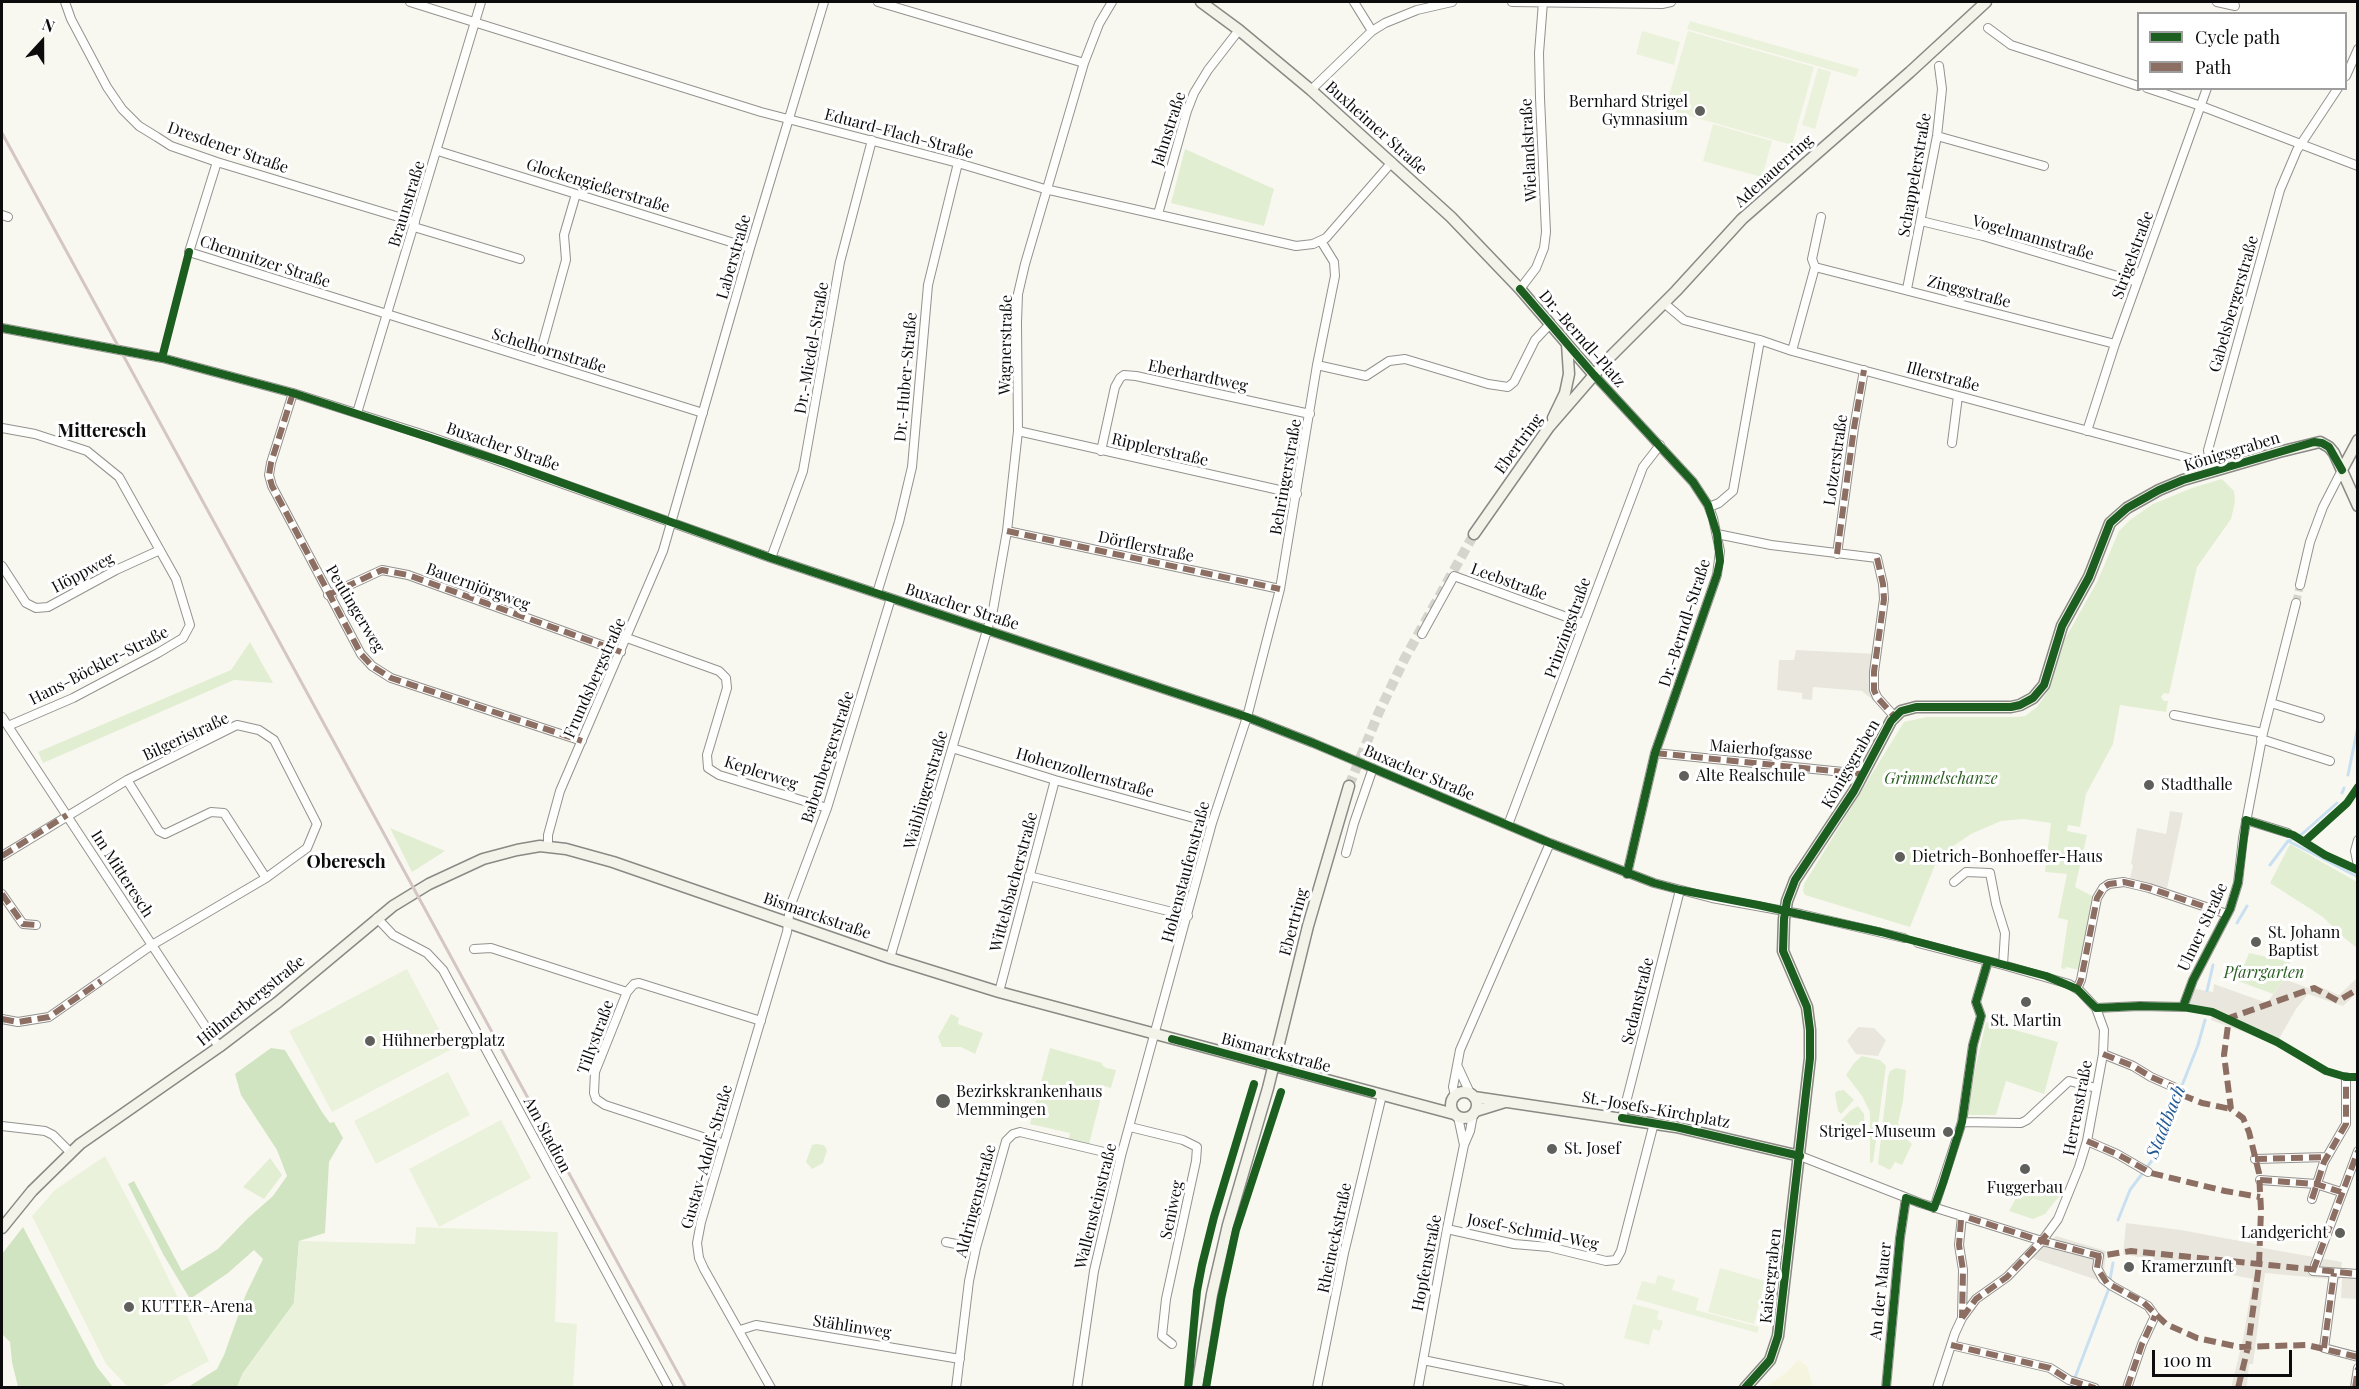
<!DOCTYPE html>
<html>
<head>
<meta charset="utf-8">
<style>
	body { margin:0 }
	#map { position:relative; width:2359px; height:1389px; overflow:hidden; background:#f9f8f0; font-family:"Playfair Display",serif }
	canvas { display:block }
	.frame { position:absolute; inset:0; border:3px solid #0c0c0c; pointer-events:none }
	.legend { position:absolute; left:2137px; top:12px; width:210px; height:78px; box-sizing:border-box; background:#fff; border:2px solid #9e9e9e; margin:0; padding:8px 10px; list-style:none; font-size:18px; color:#0c0c0c }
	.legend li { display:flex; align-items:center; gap:12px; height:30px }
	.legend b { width:30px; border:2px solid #9e9e9e }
	.north { position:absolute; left:12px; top:12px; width:60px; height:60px; -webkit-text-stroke:4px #fff; paint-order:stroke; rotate:21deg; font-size:16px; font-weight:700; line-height:24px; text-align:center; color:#0c0c0c }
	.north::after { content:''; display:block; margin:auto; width:21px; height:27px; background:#0c0c0c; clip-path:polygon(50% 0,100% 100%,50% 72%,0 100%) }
	.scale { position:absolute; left:2152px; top:1350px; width:140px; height:27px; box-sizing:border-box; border:3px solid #0c0c0c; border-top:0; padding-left:8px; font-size:18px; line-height:21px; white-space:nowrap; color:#0c0c0c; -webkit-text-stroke:4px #fff; paint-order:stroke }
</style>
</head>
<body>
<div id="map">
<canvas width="2359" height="1389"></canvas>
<div class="frame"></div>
<ul class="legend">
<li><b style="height:8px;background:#1b5e20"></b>Cycle path</li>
<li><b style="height:8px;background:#8d6e63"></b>Path</li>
</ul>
<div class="north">N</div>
<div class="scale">100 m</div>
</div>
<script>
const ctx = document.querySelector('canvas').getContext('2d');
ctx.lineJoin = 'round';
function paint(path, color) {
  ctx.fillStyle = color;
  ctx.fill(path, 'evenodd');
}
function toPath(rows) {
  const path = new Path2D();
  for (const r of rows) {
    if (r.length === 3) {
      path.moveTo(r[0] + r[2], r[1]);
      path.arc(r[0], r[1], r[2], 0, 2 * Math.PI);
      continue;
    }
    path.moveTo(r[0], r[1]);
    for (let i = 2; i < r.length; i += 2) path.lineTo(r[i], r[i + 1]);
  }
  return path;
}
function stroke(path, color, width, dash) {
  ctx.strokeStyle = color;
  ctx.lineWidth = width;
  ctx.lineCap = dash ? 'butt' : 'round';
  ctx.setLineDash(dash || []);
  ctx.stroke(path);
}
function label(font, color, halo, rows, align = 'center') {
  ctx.font = font + ' "Playfair Display",serif';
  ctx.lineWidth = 6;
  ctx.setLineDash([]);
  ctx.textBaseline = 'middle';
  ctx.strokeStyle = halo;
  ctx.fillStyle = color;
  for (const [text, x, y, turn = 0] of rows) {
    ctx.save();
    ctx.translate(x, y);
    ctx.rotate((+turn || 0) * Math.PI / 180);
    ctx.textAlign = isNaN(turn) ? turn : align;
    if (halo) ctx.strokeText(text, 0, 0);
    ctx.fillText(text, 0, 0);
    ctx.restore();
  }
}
paint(toPath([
	[1798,1360,1807,1366,1813,1387,1766,1387,1786,1373]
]), '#f5f4de');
paint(toPath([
	[1185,149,1274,189,1264,226,1171,203],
	[2222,479,2234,491,2235,502,2231,519,2197,567,2169,694,2164,693,2161,697,2164,701,2168,701,2166,712,2120,705,2113,744,2086,794,2080,827,2068,825,2067,831,2087,835,2075,887,2094,897,2080,970,2066,967,2065,969,2061,968,2068,920,2058,918,2067,874,2045,872,2051,823,2023,819,2001,821,1971,834,1946,851,1941,857,1935,853,1932,856,1937,860,1910,927,1805,895,1803,891,1804,884,1904,722,1927,717,2016,717,2025,716,2037,707,2050,688,2065,639,2097,582,2119,531,2130,520,2153,504,2192,488],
	[250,642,273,683,234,680,43,763,38,752,231,670],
	[390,828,445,851,412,872],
	[2290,844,2357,882,2357,948,2343,937,2323,917,2270,883],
	[2249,953,2290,962,2284,979,2273,994,2238,981],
	[951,1014,959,1018,958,1024,983,1033,975,1054,961,1047,942,1047,938,1037],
	[1986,1022,2058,1042,2044,1094,2006,1081,1996,1115,1968,1115,1975,1070],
	[1050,1048,1102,1063,1102,1065,1106,1068,1116,1070,1111,1088,1104,1086,1088,1148,1068,1142,1070,1133,1030,1124],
	[1862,1056,1880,1060,1886,1066,1873,1162,1870,1163,1870,1112,1862,1096,1846,1075,1854,1063],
	[1896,1068,1906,1070,1903,1101,1898,1123,1903,1135,1912,1144,1902,1165,1895,1162,1890,1170,1878,1164,1888,1077,1890,1071],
	[1844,1090,1854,1100,1841,1114,1838,1111,1835,1094,1837,1091],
	[1858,1106,1864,1114,1865,1130,1856,1138,1842,1135,1837,1131,1836,1126,1850,1111],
	[816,1144,824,1145,827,1150,823,1163,812,1169,806,1162,812,1145],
	[270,1158,282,1175,264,1199,243,1187],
	[2032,1180,2060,1195,2045,1214,2033,1219,2009,1211,2025,1182,2029,1184]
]), '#e1eed2');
paint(toPath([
	[271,1048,285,1050,322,1112,330,1123,334,1122,343,1138,329,1162,325,1233,299,1241,294,1303,243,1373,237,1387,188,1387,217,1369,224,1355,246,1294,263,1259,254,1250,228,1273,190,1299,163,1254,128,1184,134,1181,182,1271,218,1249,248,1218,273,1196,287,1176,277,1150,241,1095,235,1074],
	[23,1227,97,1367,113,1387,18,1387,12,1362,10,1342,2,1334,2,1254]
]), '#d1e4c1');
paint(toPath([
	[1690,21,1859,69,1856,77,1687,29],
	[1642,31,1680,42,1674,65,1636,54],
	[1688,31,1814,67,1792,145,1665,109],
	[1818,68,1831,72,1815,129,1802,125],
	[1713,124,1772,141,1762,177,1703,161],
	[407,969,450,1050,332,1112,289,1031],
	[448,1072,470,1115,376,1164,354,1121],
	[501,1120,531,1178,439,1227,409,1169],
	[105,1156,152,1245,209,1361,161,1387,128,1387,106,1364,32,1216,55,1190],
	[416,1227,558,1232,555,1322,577,1324,573,1387,237,1387,243,1373,294,1303,299,1241,415,1244],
	[1720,1268,1765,1281,1754,1324,1708,1312],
	[1658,1275,1675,1280,1672,1290,1699,1298,1696,1310,1759,1327,1757,1333,1636,1299,1642,1281,1655,1284],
	[1633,1304,1659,1311,1657,1319,1663,1321,1660,1331,1653,1329,1649,1345,1624,1338]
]), '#eaf2db');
paint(toPath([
	[1796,650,1878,654,1877,697,1874,701,1862,691,1813,687,1812,700,1802,699,1802,693,1777,690,1779,660,1794,660],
	[2170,811,2183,813,2166,893,2129,883,2133,865,2131,864,2137,828,2166,834],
	[2357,978,2357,993,2343,1006,2308,994,2296,1009,2276,1044,2211,1020,2212,1012,2183,1007,2190,988,2213,992,2214,984,2267,1003,2284,979,2311,989,2320,987,2339,995],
	[1858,1027,1874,1028,1886,1040,1878,1056,1856,1054,1847,1041],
	[2126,1223,2181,1230,2256,1244,2263,1248,2342,1262,2340,1280,2265,1273,2253,1364,2249,1364,2247,1385,2245,1387,2231,1388,2243,1339,2253,1279,2123,1254],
	[2056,1236,2106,1251,2103,1282,2029,1257],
	[2342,1278,2357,1279,2357,1299,2341,1298]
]), '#e9e7dd');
stroke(toPath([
	[2348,775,2358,726],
	[2342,793,2344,788],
	[2288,841,2312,853],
	[2314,854,2358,877],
	[2270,865,2288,841,2302,834,2337,803],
	[2237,923,2247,906],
	[2207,991,2213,965],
	[2118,1220,2130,1190,2153,1159,2198,1045,2205,1020],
	[2071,1388,2108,1291,2113,1263]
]), '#c9e0f1', 3);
stroke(toPath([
	[2296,603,2300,585]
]), '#d5d5ce', 8, [8, 4]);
stroke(toPath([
	[1349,786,1379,712,1405,658,1474,534]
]), '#d5d5ce', 10, [10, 5]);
const street = toPath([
	[65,2,71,19,107,87,122,109,139,126,157,137,171,146,217,162,415,222],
	[410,2,761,112,958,163,1045,189,1296,246,1313,244,1326,238,1392,162],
	[878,2,1084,63],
	[1354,2,1372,31],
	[1512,2,1662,4,1671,2],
	[2217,2,2235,6],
	[1988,28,2011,45,2138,86],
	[2346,76,2358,49],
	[2147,88,2201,106,2358,166],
	[1311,90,1372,31,1385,23,1417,10,1452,2],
	[1937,136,2044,166],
	[438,151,750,248],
	[217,162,189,252,703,413],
	[1158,214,1187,111,1194,93,1208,70,1239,30],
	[2,215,8,217],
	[1921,221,1983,236,2137,282],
	[414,227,520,259],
	[1815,267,2115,344],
	[1520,289,1536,268,1544,248,1546,232,1540,98,1539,53,1543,2],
	[1907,289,1937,136,1942,89,1939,66],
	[1664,303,1684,320,1760,340,1792,351,2196,460,2218,470],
	[2,328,162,358,293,393,431,437,771,558,1247,717,1313,743,1550,843,1654,883,1712,898,1801,914,1904,938],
	[1792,351,1815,267,1812,259,1821,217],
	[538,361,566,260,564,235,576,194],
	[1317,365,1366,376,1389,361,1405,359,1488,384,1508,387,1514,382,1535,340,1550,324],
	[1594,375,1693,482,1708,505,1713,518,1720,551,1717,575,1655,753,1627,874],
	[293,393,271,463,269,475,272,486,361,654,372,666,391,678,582,741],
	[357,413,481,2],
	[2,428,35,434,87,451,119,477,176,579,190,625,183,638,158,653,73,698,8,726],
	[1018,431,1297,494],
	[2087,431,2115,344,2207,88],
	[1952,443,1958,396],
	[1101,451,1115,387,1120,378,1124,375,1136,376,1310,414],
	[2216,466,2209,457,2208,450,2280,190,2297,150,2338,88],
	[1709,507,1719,503,1733,491,1760,340],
	[1007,531,1280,589],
	[1717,534,1771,545,1877,558,1883,584,1884,599,1874,672,1874,690,1877,697,1894,716],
	[1837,554,1854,428,1864,370],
	[771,558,803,471,840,262,872,140],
	[2,566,26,603,36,608,48,607,116,570,160,550],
	[2300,585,2310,542,2323,507,2342,470],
	[877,593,899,522,912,467,928,285,958,163],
	[328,595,382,570,408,575,621,652],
	[1422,634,1454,576,1583,623],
	[627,638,719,671,726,678,727,688,707,755,708,768,719,775,827,808],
	[2271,703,2320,718],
	[2174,715,2263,733],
	[2,717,219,1047],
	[2261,739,2330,761],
	[952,748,1055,780,1212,823],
	[1655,753,1863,774],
	[127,780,159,831,165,834,211,812,224,813,266,878],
	[2246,820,2288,833],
	[1508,825,1643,467,1660,445],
	[2358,840,2355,851,2358,866],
	[548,846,548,835,560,791,663,551,750,248,824,2],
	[1346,853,1354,823,1373,768],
	[2,856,127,780,237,725,259,730,274,740,317,824,307,848,266,878,152,945,49,1017,18,1022,2,1019],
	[1029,876,1188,916],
	[1954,882,1966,872,1990,873,1996,904,2005,933,2003,965],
	[2,894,23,924,36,925],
	[377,918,393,935,427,953,443,970,669,1388],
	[1918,943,2003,965,2069,984,2080,991,2096,1008,2104,1030,2103,1054,2087,1141,2079,1167,2058,1219,2042,1241,2007,1277,1976,1299,1962,1318,1955,1333,1937,1388],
	[474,949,491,948,627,992],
	[890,958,993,610,1007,531,1018,431,1017,322,1018,294,1025,264,1084,63,1099,24,1112,2],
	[2077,989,2081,980,2097,898,2103,888,2109,884,2124,882,2149,888,2227,914],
	[999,992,1055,780],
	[2096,1008,2140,1006,2183,1007,2193,980,2230,909,2238,883,2243,838,2263,733,2296,603],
	[2103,1054,2133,1066,2151,1077,2178,1089],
	[1458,1067,1470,1093],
	[1455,1096,1453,1087,1460,1050,1550,843],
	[1458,1117,1464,1145],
	[1622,1118,1680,890],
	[1962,1122,2021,1123,2027,1120,2069,1081,2096,1088],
	[2,1126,45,1131,53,1135,71,1153],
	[1130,1127,1183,1140,1197,1147,1196,1161,1166,1299,1162,1336,1172,1344],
	[2087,1141,2117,1154,2148,1172],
	[724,1144,605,1105,596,1099,594,1093,595,1072,627,992,634,984,639,983,761,1021],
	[2358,1151,2313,1271,2358,1274],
	[1800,1156,1920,1203,2042,1241,2099,1256,2097,1268,2103,1279,2112,1286,2148,1306,2155,1316,2142,1344,2127,1388],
	[2255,1159,2327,1157],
	[2260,1180,2316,1184,2341,1192],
	[2312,1199,2324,1162,2346,1124,2346,1077],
	[1934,1208,1962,1122,1973,1045,1981,1016,1976,1002,1988,961],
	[1962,1216,1959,1245,1963,1270,1962,1318],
	[1447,1229,1514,1244,1549,1247,1606,1261,1616,1260,1621,1251,1654,1123],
	[946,1242,976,1248],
	[2334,1273,2324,1348,2358,1357],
	[740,1330,756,1325,960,1359],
	[1951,1345,2050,1368,2069,1380,2095,1388],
	[1423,1360,1560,1388],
	[771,1388,704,1269,699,1258,697,1243,701,1222,724,1144,787,932,790,907,827,808,891,598],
	[956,1388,969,1281,976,1248,1006,1141,1013,1134,1020,1132,1121,1156],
	[1077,1388,1094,1271,1121,1156,1212,823,1247,717,1280,589,1317,365,1335,276,1334,262,1321,241],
	[1317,1388,1344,1253,1382,1095],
	[1418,1388,1447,1229,1464,1145,1470,1131,1473,1115],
	[1886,1388,1900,1238,1906,1198],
	[2355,1388,2358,1368]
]);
const secondary = toPath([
	[1201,2,1239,30,1311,90,1451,217,1520,289,1594,375],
	[1553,418,1565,393,1569,374,1567,344],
	[2342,470,2358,440],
	[1474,534,1549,427,1607,360,1676,291,1742,219,1910,72,1986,2],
	[1464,1105,13],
	[1474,1097,1676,1127,1800,1156],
	[1476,1111,1505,1102],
	[2,1228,32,1191,80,1144,219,1047,278,1002,393,906,429,884,483,859,517,850,540,846,566,849,613,862,890,958,999,992,1454,1114],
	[1197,1388,1212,1294,1228,1225,1268,1088,1308,926,1349,786],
	[1745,1388,1770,1360,1778,1336,1810,1058,1810,1030,1807,1007,1783,951,1784,919,1787,901,1795,880,1854,791,1891,721,1901,711,1916,707,2011,707,2020,705,2033,698,2044,685,2062,626,2089,577,2110,523,2127,508,2159,490,2183,480,2279,452,2320,442,2329,447,2334,453,2358,506]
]);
stroke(street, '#93928f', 10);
stroke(secondary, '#898985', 13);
stroke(street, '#fefefd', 8);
stroke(secondary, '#f3f3e9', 10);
stroke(toPath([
	[2,133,686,1388]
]), '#d4c6c5', 3);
stroke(toPath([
	[293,393,271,463,269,475,272,486,361,654,372,666,391,678,582,741],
	[1007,531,1280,589],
	[1837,554,1854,428,1864,370],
	[1877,558,1883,584,1884,599,1874,672,1874,690,1877,697,1894,716],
	[328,595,382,570,408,575,621,652],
	[1655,753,1863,774],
	[2,856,67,815],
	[2,894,23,924,36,925],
	[2077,989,2081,980,2097,898,2103,888,2109,884,2124,882,2149,888,2227,914],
	[2,1019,18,1022,49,1017,101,981],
	[2103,1054,2133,1066,2151,1077,2178,1089,2182,1095,2202,1103,2231,1109],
	[2087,1141,2117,1154,2151,1173,2225,1191,2260,1197],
	[2255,1159,2327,1157],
	[2260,1180,2316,1184,2341,1192],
	[2312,1199,2324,1162,2346,1124,2346,1077],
	[1969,1218,2042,1241,2099,1256,2131,1251,2358,1274],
	[1961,1220,1959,1245,1963,1270,1962,1318],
	[2099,1256,2097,1268,2107,1283,2143,1302,2166,1324,2197,1338,2239,1347,2307,1345,2358,1357],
	[2313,1271,2358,1151],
	[1962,1318,1976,1299,2007,1277,2051,1230],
	[1951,1345,2050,1368,2069,1380,2095,1388],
	[2324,1348,2334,1273],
	[2127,1388,2142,1344,2155,1316],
	[2238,1388,2248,1347,2259,1265,2261,1210,2259,1173,2249,1132,2243,1118,2231,1109,2224,1055,2229,1018,2314,988,2338,1001,2358,989],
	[2355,1388,2358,1368]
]), '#8d6e63', 6, [12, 6]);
stroke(toPath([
	[1520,289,1594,375,1693,482,1708,505,1717,534,1720,561,1717,575,1655,753,1627,874],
	[2,328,162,358,293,393,504,462,771,558,1247,717,1313,743,1550,843,1654,883,1680,890,1758,905,1881,932,2046,976,2077,989,2096,1008,2140,1006,2183,1007,2212,1012,2277,1042,2326,1071,2346,1077,2358,1077],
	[162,358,189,252],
	[2305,841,2347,803,2358,787],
	[2183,1007,2193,980,2230,909,2238,883,2246,820,2293,835,2325,855,2358,870],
	[1172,1039,1372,1093],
	[1622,1118,1676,1127,1800,1156],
	[1188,1388,1197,1291,1202,1265,1214,1217,1254,1084],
	[1206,1388,1221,1299,1236,1230,1281,1092],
	[1745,1388,1770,1360,1778,1336,1810,1058,1810,1030,1807,1007,1783,951,1784,919,1787,901,1795,880,1854,791,1891,721,1901,711,1916,707,2011,707,2020,705,2033,698,2044,685,2062,626,2089,577,2110,523,2127,508,2159,490,2183,480,2314,442,2322,443,2329,447,2342,470],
	[1886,1388,1900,1238,1906,1198,1934,1208,1943,1183,1962,1122,1973,1045,1981,1016,1976,1002,1988,961]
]), '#1b5e20', 8);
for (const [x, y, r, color] of [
	[1700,111,6,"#5f5f5c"],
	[1684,776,6,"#5f5f5c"],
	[2149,785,6,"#5f5f5c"],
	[1900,857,6,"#5f5f5c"],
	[2256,942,6,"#5f5f5c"],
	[2026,1002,6,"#5f5f5c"],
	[370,1041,6,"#5f5f5c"],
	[943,1101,8,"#5f5f5c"],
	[1948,1132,6,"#5f5f5c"],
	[1552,1149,6,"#5f5f5c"],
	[2025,1169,6,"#5f5f5c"],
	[2340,1233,6,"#5f5f5c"],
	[2129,1267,6,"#5f5f5c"],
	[129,1307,6,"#5f5f5c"]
]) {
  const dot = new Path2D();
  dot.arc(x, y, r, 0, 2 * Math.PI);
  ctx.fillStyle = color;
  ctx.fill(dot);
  stroke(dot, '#fff', 2);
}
label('16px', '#0c0c0c', '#fff', [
	["Bernhard Strigel",1688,102,"right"],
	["Gymnasium",1688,120,"right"],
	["Alte Realschule",1696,776],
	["Stadthalle",2161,785],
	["Dietrich-Bonhoeffer-Haus",1912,857],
	["St. Johann",2268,933],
	["Baptist",2268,951],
	["St. Martin",2026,1021,"center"],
	["Hühnerbergplatz",382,1041],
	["Bezirkskrankenhaus",956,1092],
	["Memmingen",956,1110],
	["Strigel-Museum",1936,1132,"right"],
	["St. Josef",1564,1149],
	["Fuggerbau",2025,1188,"center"],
	["Landgericht",2328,1233,"right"],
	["Kramerzunft",2141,1267],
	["KUTTER-Arena",141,1307]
], 'left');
label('16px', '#0c0c0c', '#fff', [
	["Buxheimer Straße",1376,128,42],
	["Jahnstraße",1169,129,-72],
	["Eduard-Flach-Straße",899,134,15],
	["Dresdener Straße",228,148,19],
	["Wielandstraße",1529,150,-93],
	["Adenauerring",1774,171,-42],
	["Schappelerstraße",1915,175,-80],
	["Glockengießerstraße",598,186,17],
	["Braunstraße",407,204,-73],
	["Vogelmannstraße",2033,238,16],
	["Strigelstraße",2133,255,-70],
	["Laberstraße",734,257,-74],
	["Chemnitzer Straße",265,262,18],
	["Zinggstraße",1969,292,15],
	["Gabelsbergerstraße",2234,304,-74],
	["Dr.-Berndl-Platz",1582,339,49],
	["Wagnerstraße",1006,345,-89],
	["Dr.-Miedel-Straße",812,348,-80],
	["Schelhornstraße",549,351,17],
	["Eberhardtweg",1198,376,12],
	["Dr.-Huber-Straße",906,377,-85],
	["Illerstraße",1943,377,15],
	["Ebertring",1519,444,-54],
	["Buxacher Straße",503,447,19],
	["Ripplerstraße",1160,450,13],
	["Königsgraben",2232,452,-17],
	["Lotzerstraße",1836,460,-82],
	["Behringerstraße",1286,477,-80],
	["Dörflerstraße",1146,547,12],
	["Höppweg",83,573,-28],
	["Leebstraße",1509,582,20],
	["Bauernjörgweg",478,587,20],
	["Buxacher Straße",962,607,18],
	["Peutingerweg",355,609,59],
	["Dr.-Berndl-Straße",1685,623,-72],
	["Prinzingstraße",1568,628,-70],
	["Hans-Böckler-Straße",99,666,-27],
	["Frundsbergstraße",595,678,-66],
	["Bilgeristraße",186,737,-25],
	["Maierhofgasse",1761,750,5],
	["Babenbergerstraße",828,757,-72],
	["Königsgraben",1851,764,-60],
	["Keplerweg",761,773,18],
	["Hohenzollernstraße",1085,773,16],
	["Buxacher Straße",1419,773,23],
	["Waiblingerstraße",926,790,-74],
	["Hohenstaufenstraße",1186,872,-75],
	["Im Mitteresch",122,874,57],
	["Wittelsbacherstraße",1014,882,-75],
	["Bismarckstraße",817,916,19],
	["Ebertring",1294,922,-75],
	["Ulmer Straße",2203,927,-65],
	["Hühnerbergstraße",251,1001,-39],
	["Sedanstraße",1638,1001,-76],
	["Tillystraße",596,1037,-70],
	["Bismarckstraße",1276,1053,15],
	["Herrenstraße",2078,1108,-79],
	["St.-Josefs-Kirchplatz",1656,1110,10],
	["Am Stadion",547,1135,62],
	["Gustav-Adolf-Straße",707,1157,-74],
	["Aldringenstraße",976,1201,-75],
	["Wallensteinstraße",1096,1206,-76],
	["Seniweg",1172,1210,-78],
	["Josef-Schmid-Weg",1533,1232,11],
	["Rheineckstraße",1335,1238,-78],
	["Hopfenstraße",1427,1263,-79],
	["Kaisergraben",1771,1276,-84],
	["An der Mauer",1881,1291,-84],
	["Stählinweg",852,1327,9]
]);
label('italic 16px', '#2a5e22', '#fff', [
	["Grimmelschanze",1941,779],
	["Pfarrgarten",2264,973]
]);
label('bold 18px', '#0c0c0c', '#fff', [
	["Mitteresch",102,431],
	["Oberesch",346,862]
]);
label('italic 18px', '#205993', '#fff', [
	["Stadtbach",2166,1122,-68]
]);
</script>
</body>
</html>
